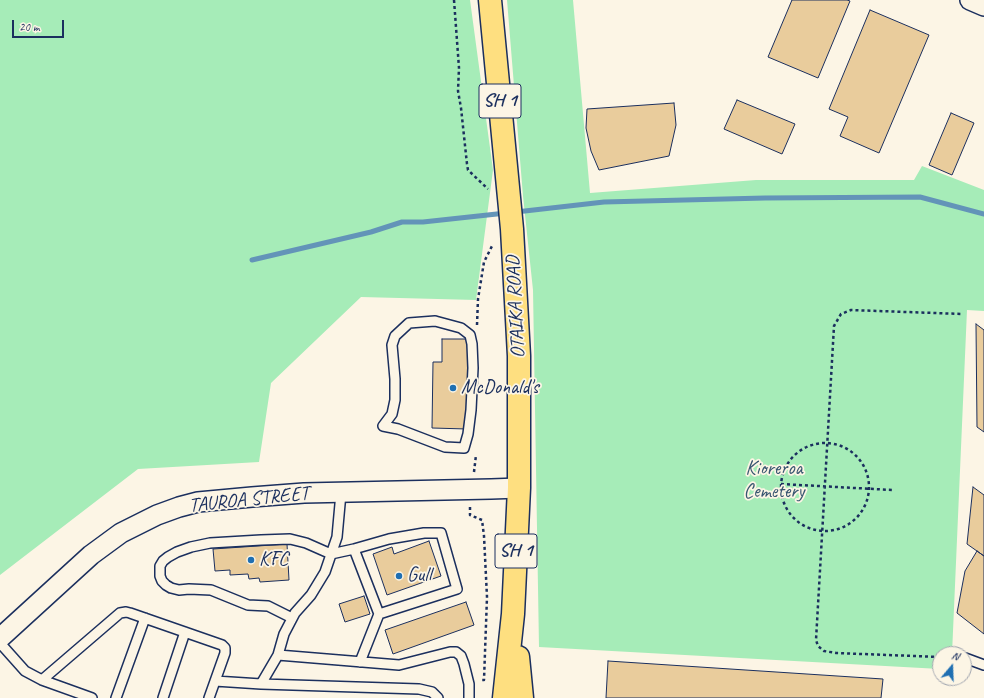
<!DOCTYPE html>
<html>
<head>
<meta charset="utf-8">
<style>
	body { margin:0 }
	#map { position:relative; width:984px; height:698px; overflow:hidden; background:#fcf5e5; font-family:Caveat,sans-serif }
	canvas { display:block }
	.north { position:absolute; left:932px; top:646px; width:40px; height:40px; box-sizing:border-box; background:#fcf5e5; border:1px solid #a2a6af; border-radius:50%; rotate:19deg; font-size:11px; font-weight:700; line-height:16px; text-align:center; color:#1b2f5e }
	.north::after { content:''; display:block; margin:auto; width:14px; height:18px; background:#1f6fb2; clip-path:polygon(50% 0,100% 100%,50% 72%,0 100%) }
	.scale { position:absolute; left:12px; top:20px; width:52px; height:18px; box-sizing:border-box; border:2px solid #1b2f5e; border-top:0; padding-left:5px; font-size:12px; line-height:14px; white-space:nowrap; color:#1b2f5e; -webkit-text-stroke:3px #fcf5e5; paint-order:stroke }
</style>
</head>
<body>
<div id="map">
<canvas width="984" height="698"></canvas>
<div class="north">N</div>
<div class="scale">20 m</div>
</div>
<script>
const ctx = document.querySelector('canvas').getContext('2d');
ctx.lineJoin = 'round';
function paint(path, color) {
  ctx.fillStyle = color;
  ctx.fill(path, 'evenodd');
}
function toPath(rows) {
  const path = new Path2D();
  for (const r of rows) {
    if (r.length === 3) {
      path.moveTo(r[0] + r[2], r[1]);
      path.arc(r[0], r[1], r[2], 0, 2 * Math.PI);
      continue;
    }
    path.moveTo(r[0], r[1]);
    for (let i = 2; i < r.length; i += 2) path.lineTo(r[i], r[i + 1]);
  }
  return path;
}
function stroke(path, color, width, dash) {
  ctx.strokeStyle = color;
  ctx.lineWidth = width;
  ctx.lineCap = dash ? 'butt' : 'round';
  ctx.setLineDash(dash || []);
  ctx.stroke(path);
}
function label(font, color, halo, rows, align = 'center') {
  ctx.font = font + ' Caveat,sans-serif';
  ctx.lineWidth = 3.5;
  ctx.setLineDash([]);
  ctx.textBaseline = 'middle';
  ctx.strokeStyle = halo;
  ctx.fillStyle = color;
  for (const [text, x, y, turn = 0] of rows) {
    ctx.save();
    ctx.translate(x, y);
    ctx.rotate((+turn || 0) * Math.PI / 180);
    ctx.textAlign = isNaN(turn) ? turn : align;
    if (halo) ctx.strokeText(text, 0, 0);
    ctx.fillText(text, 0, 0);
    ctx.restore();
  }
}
paint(toPath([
	[0,0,470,0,493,170,476,300,361,297,271,383,259,462,138,469,0,575],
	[507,0,573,0,590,193,756,180,914,180,922,166,984,190,984,311,967,310,952,654,940,654,940,669,539,647,533,290,523,196]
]), '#a6ecb8');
stroke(toPath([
	[516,212,604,202,765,198,920,197,984,214],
	[252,260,371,232,402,222,423,222,506,213]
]), '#6394b8', 5);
const building = toPath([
	[792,0,847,0,850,1,818,78,768,57,792,0],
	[870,10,929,35,879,153,840,136,848,117,829,109,870,10],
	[737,100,795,124,782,154,724,129,737,100],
	[674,103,676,125,669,156,599,170,591,151,586,128,587,109,674,103],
	[951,113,974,123,952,175,929,165,951,113],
	[976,324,984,330,984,432,977,427,976,324],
	[442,339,468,339,467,429,432,428,433,362,442,362,442,339],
	[973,487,984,495,984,556,967,544,973,487],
	[429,541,441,576,387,595,373,554,392,547,394,554,429,541],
	[287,544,289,580,260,582,259,578,249,579,248,574,230,575,230,570,215,571,213,549,287,544],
	[977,551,984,556,984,634,957,613,965,571,977,551],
	[364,596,370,614,345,622,339,604,364,596],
	[466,602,474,625,393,654,385,630,466,602],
	[608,661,883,679,881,698,606,698,608,661]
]);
paint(building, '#e9cc9c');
stroke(building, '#1b2f5e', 1);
const service = toPath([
	[435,321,461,328,470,335,472,344,473,368,471,410,468,434,464,448,445,447,398,429,383,426,392,414,395,400,395,379,392,345,395,336,409,323,435,321],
	[341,493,337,537,325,572,311,595,295,613,284,634,278,655,261,684,419,689,432,692,438,698],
	[292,618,268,606,248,605,211,590,189,589,179,590,171,588,166,585,162,581,160,576,160,566,163,561,168,557,177,552,191,547,210,543,261,540,290,539,306,543,331,554,354,549,389,539,424,533,441,533,457,589,379,614,354,549],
	[0,643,25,671,42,680,92,698],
	[278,655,399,665,450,652,456,652,461,656,464,664,469,684,469,698],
	[965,658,984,665],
	[360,662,379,614],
	[42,680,120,613,126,612,130,613,222,645,225,648,225,653,209,698],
	[215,681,261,684],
	[116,698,145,618],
	[163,698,185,632]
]);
const minor = toPath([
	[970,0,984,6],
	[0,638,91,555,121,533,157,515,179,507,198,502,252,497,304,493,491,489,519,488]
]);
const trunk = toPath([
	[490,0,512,229,519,356,519,488,513,614,504,698],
	[518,657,522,698]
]);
stroke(service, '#1b2f5e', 12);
stroke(minor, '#1b2f5e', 22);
stroke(trunk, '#1b2f5e', 25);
stroke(toPath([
	[454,0,459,68,458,91,461,108,467,164,468,170,488,189],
	[477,325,478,299,484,262,493,244],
	[825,487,44],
	[474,472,476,455],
	[781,484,892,490],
	[470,507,470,515,482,520,484,536,487,597,484,680,481,680],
	[940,657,836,653,824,651,818,646,816,640,834,326,841,314,851,310,962,314]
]), '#1b2f5e', 2.5, [3, 3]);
stroke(service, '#fcf5e5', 9);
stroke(minor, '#fcf5e5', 19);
stroke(trunk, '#fedf80', 22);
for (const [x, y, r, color] of [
	[453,388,4,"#1f6fb2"],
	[251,560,4,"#1f6fb2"],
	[399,576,4,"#1f6fb2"]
]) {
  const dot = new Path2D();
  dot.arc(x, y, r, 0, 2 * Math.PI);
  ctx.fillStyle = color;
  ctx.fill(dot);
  stroke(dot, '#fcf5e5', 1.5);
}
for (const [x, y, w] of [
	[500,101,42],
	[516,551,42]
]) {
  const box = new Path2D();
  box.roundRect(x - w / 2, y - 17, w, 34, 3);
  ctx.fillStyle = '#fcf5e5';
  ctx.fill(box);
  stroke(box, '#1b2f5e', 1);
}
label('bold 19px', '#1b2f5e', null, [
	["SH 1",500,101],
	["SH 1",516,551]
]);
label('20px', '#1b2f5e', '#fcf5e5', [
	["OTAIKA ROAD",516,307,-93],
	["TAUROA STREET",249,500,-6]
]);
label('20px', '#1b2f5e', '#fcf5e5', [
	["McDonald's",461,388],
	["KFC",259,560],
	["Gull",407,576]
], 'left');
label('20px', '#375570', '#fcf5e5', [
	["Kioreroa",774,469],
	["Cemetery",774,492]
]);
</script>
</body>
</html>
